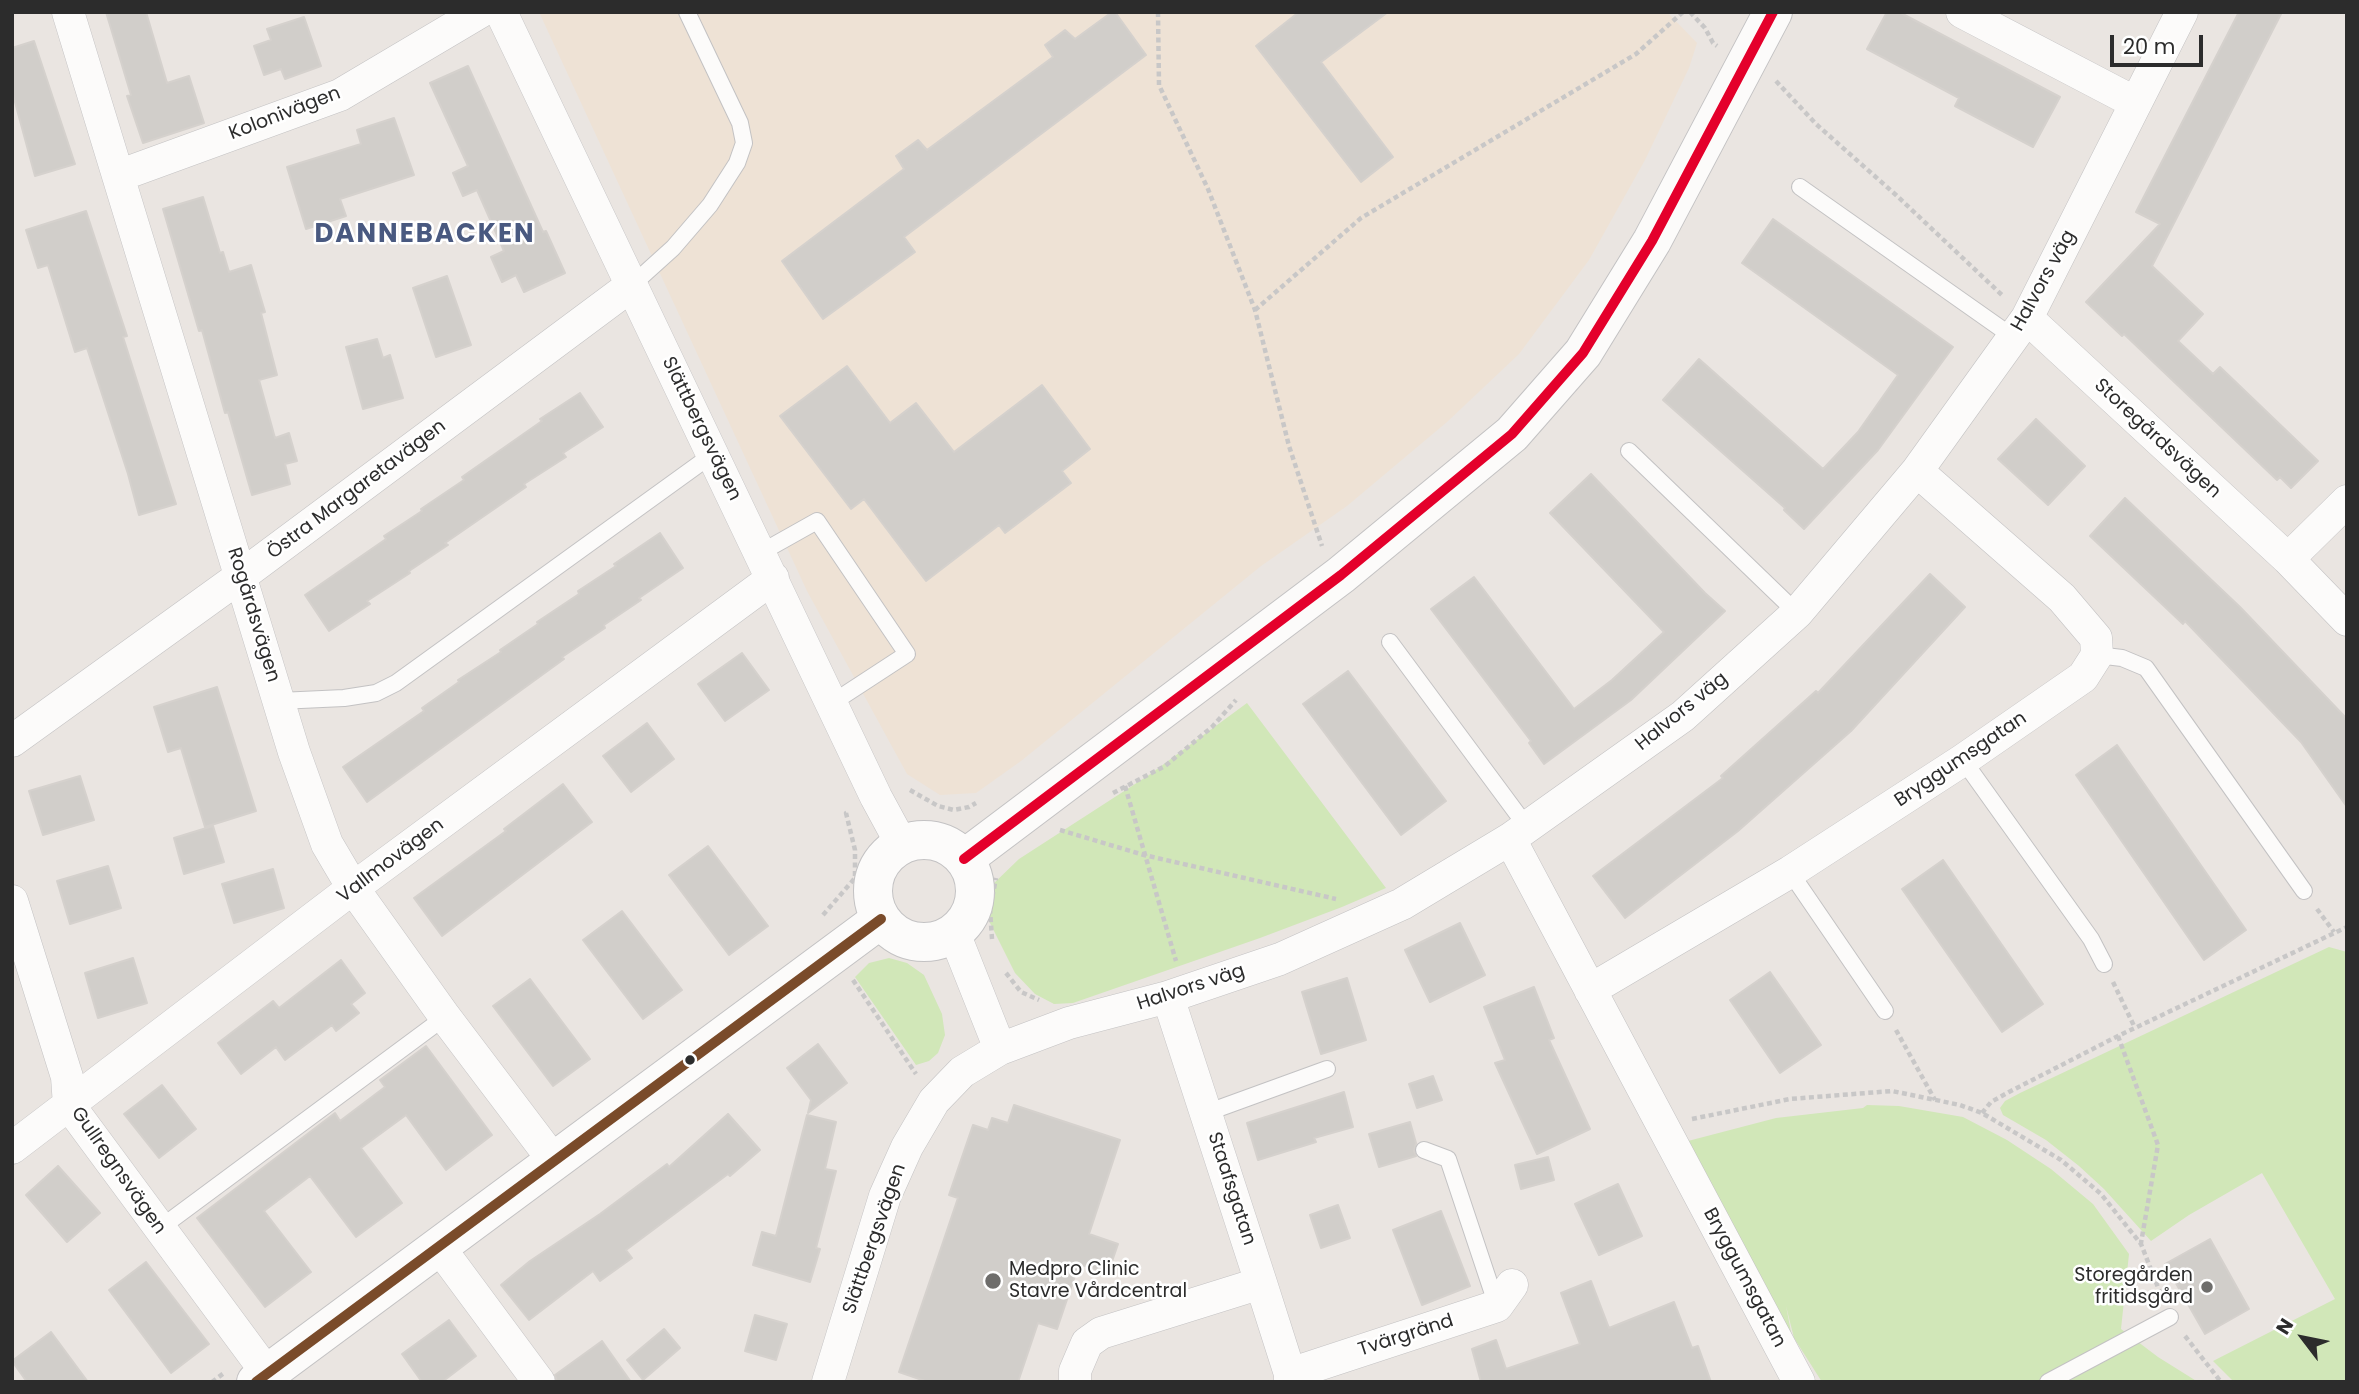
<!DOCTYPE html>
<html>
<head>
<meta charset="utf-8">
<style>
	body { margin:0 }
	#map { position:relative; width:2359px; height:1394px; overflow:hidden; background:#eae5e1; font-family:Poppins,sans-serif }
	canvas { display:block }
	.frame { position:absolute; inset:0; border:14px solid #2c2c2c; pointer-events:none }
	.north { position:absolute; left:2268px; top:1303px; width:70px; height:70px; -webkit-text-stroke:5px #fff; paint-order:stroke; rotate:302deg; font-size:19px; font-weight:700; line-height:28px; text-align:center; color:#2c2c2c }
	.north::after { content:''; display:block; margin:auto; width:24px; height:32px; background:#2c2c2c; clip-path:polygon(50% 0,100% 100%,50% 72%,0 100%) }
	.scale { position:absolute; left:2110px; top:35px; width:93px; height:32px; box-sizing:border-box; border:4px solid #2c2c2c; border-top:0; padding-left:9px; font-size:21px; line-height:24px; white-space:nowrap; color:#2c2c2c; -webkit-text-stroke:5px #fff; paint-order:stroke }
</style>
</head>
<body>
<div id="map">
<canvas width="2359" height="1394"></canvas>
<div class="frame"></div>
<div class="north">N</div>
<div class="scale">20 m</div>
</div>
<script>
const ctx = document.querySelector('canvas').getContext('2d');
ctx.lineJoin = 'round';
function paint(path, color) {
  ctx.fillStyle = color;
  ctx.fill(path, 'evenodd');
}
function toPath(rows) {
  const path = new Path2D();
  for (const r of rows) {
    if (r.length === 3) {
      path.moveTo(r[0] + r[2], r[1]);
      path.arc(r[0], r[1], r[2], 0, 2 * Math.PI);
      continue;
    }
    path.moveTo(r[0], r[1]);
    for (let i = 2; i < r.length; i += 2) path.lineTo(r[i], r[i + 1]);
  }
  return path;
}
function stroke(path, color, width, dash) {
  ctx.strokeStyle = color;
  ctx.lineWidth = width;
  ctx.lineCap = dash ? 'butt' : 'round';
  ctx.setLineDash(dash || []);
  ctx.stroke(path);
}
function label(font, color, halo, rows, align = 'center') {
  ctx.font = font + ' Poppins,sans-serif';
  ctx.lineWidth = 5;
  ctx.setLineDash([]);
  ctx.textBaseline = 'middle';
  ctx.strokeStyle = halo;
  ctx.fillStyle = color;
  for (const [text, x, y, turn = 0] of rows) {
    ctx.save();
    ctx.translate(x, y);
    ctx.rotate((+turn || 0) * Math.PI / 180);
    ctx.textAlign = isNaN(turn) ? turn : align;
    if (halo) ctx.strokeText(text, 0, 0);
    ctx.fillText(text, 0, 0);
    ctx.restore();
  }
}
paint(toPath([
	[539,12,1667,12,1697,43,1689,68,1645,160,1589,260,1519,354,1447,422,1347,506,1261,566,1021,761,976,793,940,795,907,774,807,591]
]), '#eee2d5');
paint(toPath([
	[1247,703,1386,888,1342,907,1260,938,1073,1003,1054,1004,1035,994,1015,973,983,909,991,886,1019,859,1149,775],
	[2329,947,2347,952,2347,1382,2234,1382,2213,1361,2335,1299,2262,1173,2189,1215,2151,1241,2104,1189,2079,1166,2046,1140,2003,1115,2000,1108,2005,1101,2020,1093],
	[889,958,907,963,924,975,942,1014,945,1035,938,1053,929,1061,916,1065,855,977,869,963],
	[1867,1105,1899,1106,1963,1117,2007,1140,2051,1169,2093,1204,2129,1254,2121,1329,2158,1357,2198,1382,1822,1382,1794,1338,1786,1306,1792,1337,1688,1141,1776,1118,1863,1108]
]), '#d1e7b8');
const building = toPath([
	[106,12,146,12,167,83,189,76,204,123,143,143,127,96,131,95,106,12],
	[1112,12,1115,12,1146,55,904,237,915,252,823,319,782,261,904,169,896,156,918,140,927,150,1053,57,1045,45,1065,30,1075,39,1112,12],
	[1299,12,1388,12,1321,62,1393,157,1361,182,1256,46,1299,12],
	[1887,12,1899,12,2060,97,2033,147,1955,106,1959,98,1867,49,1887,12],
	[2239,12,2282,12,2152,266,2203,314,2178,341,2213,374,2220,367,2318,461,2291,488,2280,477,2277,480,2124,334,2122,336,2086,302,2160,224,2136,212,2239,12],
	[304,17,321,66,285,79,281,69,264,75,254,46,271,40,267,29,304,17],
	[34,41,75,164,35,176,12,91,12,48,34,41],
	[468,66,543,232,546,231,565,273,524,292,516,275,502,282,491,257,504,251,477,190,463,196,453,173,468,166,430,83,468,66],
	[394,118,414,175,340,199,346,216,306,229,287,167,361,144,357,130,394,118],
	[203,197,220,253,223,252,229,272,251,265,265,312,261,313,277,375,259,380,275,438,289,433,297,461,285,464,290,484,252,495,228,412,225,413,202,330,199,331,163,209,203,197],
	[86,211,127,336,123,337,176,504,139,515,128,474,87,348,75,352,48,265,38,268,26,230,86,211],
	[1773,219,1953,347,1878,450,1804,529,1784,510,1785,508,1663,400,1699,359,1823,469,1858,432,1898,375,1742,263,1773,219],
	[447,276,471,345,436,357,413,288,447,276],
	[377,339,383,358,390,355,403,398,363,409,346,347,377,339],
	[847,366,890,423,916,403,954,452,1042,385,1090,449,1062,471,1071,483,1005,533,999,525,926,581,864,499,851,509,780,416,847,366],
	[580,393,603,427,563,453,566,457,524,484,526,487,445,543,448,545,409,571,410,573,367,601,370,604,329,631,305,595,386,539,384,536,422,511,421,509,464,480,462,477,542,421,540,419,580,393],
	[2036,419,2085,466,2048,505,1998,459,2036,419],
	[1591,474,1705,593,1725,611,1631,700,1544,764,1529,743,1531,741,1431,609,1474,577,1574,709,1612,680,1664,632,1550,513,1591,474],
	[2125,498,2240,607,2347,719,2347,807,2301,742,2185,621,2183,624,2090,536,2125,498],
	[660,533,683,568,639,598,641,600,604,625,605,628,562,657,564,659,367,802,343,767,424,711,422,708,459,682,458,680,501,652,500,650,538,624,537,622,579,594,578,591,616,566,614,564,660,533],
	[1930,574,1965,607,1851,731,1738,831,1625,918,1593,876,1723,778,1721,776,1816,691,1818,693,1930,574],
	[742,653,769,690,725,721,698,684,742,653],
	[1348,671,1446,801,1401,835,1303,704,1348,671],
	[217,687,256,811,205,827,181,748,168,752,154,707,217,687],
	[647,723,674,759,631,792,603,756,647,723],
	[2117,745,2246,930,2204,960,2076,775,2117,745],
	[80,776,94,820,43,835,29,791,80,776],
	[563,784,592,822,442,936,414,898,506,831,504,829,563,784],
	[213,826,224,862,184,874,174,838,213,826],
	[708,846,768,926,729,955,669,875,708,846],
	[1943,860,2043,1004,2002,1032,1902,889,1943,860],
	[108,866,121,908,70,924,57,881,108,866],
	[273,869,284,908,234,923,222,884,273,869],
	[622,911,682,990,643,1019,583,940,622,911],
	[1460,923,1485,975,1430,1002,1405,950,1460,923],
	[133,958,147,1003,98,1018,85,973,133,958],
	[341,960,365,993,351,1004,359,1013,336,1031,332,1025,285,1060,276,1047,241,1074,218,1043,273,1001,279,1008,341,960],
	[1770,972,1821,1045,1780,1073,1730,1000,1770,972],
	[1347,978,1366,1040,1321,1054,1302,992,1347,978],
	[530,979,590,1059,553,1086,493,1006,530,979],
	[1534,987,1554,1038,1549,1040,1590,1129,1537,1154,1495,1063,1505,1060,1484,1007,1534,987],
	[818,1044,847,1083,808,1113,811,1100,787,1068,818,1044],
	[426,1046,492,1135,446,1170,406,1115,361,1148,402,1203,356,1237,310,1176,264,1211,311,1272,265,1307,197,1218,335,1113,340,1121,385,1087,380,1080,426,1046],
	[1433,1076,1442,1100,1417,1108,1409,1084,1433,1076],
	[162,1085,196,1129,159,1158,124,1114,162,1085],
	[1344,1092,1353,1127,1314,1138,1316,1142,1258,1160,1247,1123,1344,1092],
	[1014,1105,1120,1140,1089,1234,1118,1244,1108,1273,1079,1264,1057,1329,1038,1323,1018,1382,928,1382,899,1372,958,1198,949,1195,973,1125,988,1130,992,1118,1008,1123,1014,1105],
	[728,1114,760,1150,730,1176,728,1174,626,1250,632,1258,600,1281,593,1271,529,1320,501,1285,530,1261,600,1214,667,1164,669,1167,728,1114],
	[807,1115,836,1122,825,1169,836,1171,816,1248,820,1249,810,1282,753,1265,762,1232,776,1236,807,1115],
	[1410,1122,1416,1143,1414,1151,1416,1156,1379,1167,1369,1134,1410,1122],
	[1548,1157,1554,1180,1521,1189,1515,1165,1548,1157],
	[58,1166,100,1213,67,1242,26,1195,58,1166],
	[1618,1184,1642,1236,1599,1255,1575,1204,1618,1184],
	[1338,1205,1350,1238,1321,1248,1310,1215,1338,1205],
	[1441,1211,1470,1286,1422,1305,1393,1230,1441,1211],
	[2210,1239,2249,1309,2205,1334,2165,1264,2210,1239],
	[146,1262,209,1344,171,1373,109,1290,146,1262],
	[1591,1281,1609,1328,1674,1302,1692,1348,1698,1346,1711,1382,1481,1382,1472,1349,1496,1340,1506,1369,1580,1344,1561,1293,1591,1281],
	[755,1315,787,1324,776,1360,745,1351,755,1315],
	[449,1320,476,1356,442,1382,422,1382,402,1354,449,1320],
	[664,1329,680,1348,643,1380,627,1360,664,1329],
	[51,1332,88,1382,27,1382,12,1361,51,1332],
	[602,1341,631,1382,557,1382,555,1375,602,1341]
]);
paint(building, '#d1ceca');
stroke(building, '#d5d1cd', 2);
const lane = toPath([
	[1800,187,2013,337],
	[632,285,673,248,710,205,737,163,744,143,740,123,687,12],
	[1629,451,1797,613],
	[760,553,817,521,907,654,832,703],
	[1390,642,1527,827],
	[2097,655,2122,658,2146,668,2304,891],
	[279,701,344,698,376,693,396,683,713,454],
	[1963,760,2091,939,2104,964],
	[1790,872,1885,1011],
	[1206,1113,1327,1069],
	[1424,1150,1448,1159,1497,1306],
	[159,1229,445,1017],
	[2048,1382,2170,1317]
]);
const street = toPath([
	[68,12,294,752,327,844,353,888,445,1017,554,1161],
	[501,12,876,797,902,845],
	[1962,12,2136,103],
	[118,176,340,95,480,12],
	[2027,318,2288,559,2347,620],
	[2288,559,2347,501],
	[12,741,241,576,632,285],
	[1510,839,1799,1382],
	[12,901,67,1077,69,1105,267,1373],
	[954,933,1000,1049],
	[1590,990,1790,872,1963,760,2083,677,2097,655,2096,638,2062,598,1917,471],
	[1168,997,1261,1283,1290,1374,1290,1382],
	[12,1148,353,888,773,578],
	[439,1247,539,1382],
	[1290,1374,1497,1306,1512,1285],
	[828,1382,885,1196,907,1147,934,1101,962,1072,1000,1049,1069,1023,1168,997,1280,959,1402,904,1510,839,1683,716,1797,613,1917,471,2027,318,2182,12],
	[1075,1382,1075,1371,1087,1343,1101,1333,1261,1283]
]);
const secondary = toPath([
	[924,891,51],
	[964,859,1341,575,1512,434,1583,353,1652,241,1773,12],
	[256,1382,881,919]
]);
stroke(lane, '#c3c2c3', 18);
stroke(street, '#c3c2c3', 33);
stroke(secondary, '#c3c2c3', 40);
stroke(toPath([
	[1158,12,1159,85,1208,189,1255,310,1289,446,1322,546],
	[1690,12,1705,28,1713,43,1717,46],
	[1776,81,1816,124,1896,195,2003,296],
	[1255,310,1361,218,1636,54,1683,12],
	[1125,786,1176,961],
	[910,790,938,806,954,810,969,807,976,803],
	[1113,793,1165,766,1212,727,1236,700],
	[1060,830,1144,855,1336,899],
	[2317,909,2334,932],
	[823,915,855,878,855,850,846,813,848,812],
	[992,939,990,909,996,878],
	[1006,973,1021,992,1039,1000],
	[853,980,916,1074],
	[2113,982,2135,1028],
	[1896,1030,1935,1100],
	[2118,1036,2158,1145,2141,1243],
	[1982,1113,1991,1102,2009,1092,2118,1036,2347,927],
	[1692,1119,1790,1099,1892,1091,1960,1105,1982,1113,2061,1160,2101,1194,2141,1244,2161,1295],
	[2185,1336,2221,1382],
	[212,1382,224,1373]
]), '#c8c7c7', 4.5, [5, 3.5]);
stroke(lane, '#fcfbfa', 16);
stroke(street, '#fcfbfa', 32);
stroke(secondary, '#fcfbfa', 38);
stroke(toPath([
	[964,859,1341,575,1512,434,1583,353,1652,241,1773,12]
]), '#e4002b', 10);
stroke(toPath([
	[256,1382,881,919]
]), '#7a4b2a', 10);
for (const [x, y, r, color] of [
	[690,1060,6,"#2c2c2c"],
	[993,1281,9,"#6e6d6b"],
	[2207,1287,7,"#6e6d6b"]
]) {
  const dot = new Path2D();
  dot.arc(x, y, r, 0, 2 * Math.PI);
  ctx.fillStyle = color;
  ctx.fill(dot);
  stroke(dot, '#fff', 2.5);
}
label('19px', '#2c2c2c', '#fff', [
	["Kolonivägen",285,114,-21],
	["Halvors väg",2044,281,-61],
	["Slättbergsvägen",701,429,64],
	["Storegårdsvägen",2157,439,43],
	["Östra Margaretavägen",357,490,-37],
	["Rogårdsvägen",253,615,73],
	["Halvors väg",1682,712,-39],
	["Bryggumsgatan",1961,760,-34],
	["Vallmovägen",391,861,-37],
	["Halvors väg",1191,988,-18],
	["Gullregnsvägen",118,1171,55],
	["Staafsgatan",1231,1189,72],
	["Slättbergsvägen",875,1239,-71],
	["Bryggumsgatan",1744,1278,62],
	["Tvärgränd",1406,1336,-18]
]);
label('19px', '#2c2c2c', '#fff', [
	["Medpro Clinic",1009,1270],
	["Stavre Vårdcentral",1009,1292],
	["Storegården",2193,1276,"right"],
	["fritidsgård",2193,1298,"right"]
], 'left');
ctx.letterSpacing = '2px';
label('bold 26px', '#495980', '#fff', [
	["DANNEBACKEN",425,235]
]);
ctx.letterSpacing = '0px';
</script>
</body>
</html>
